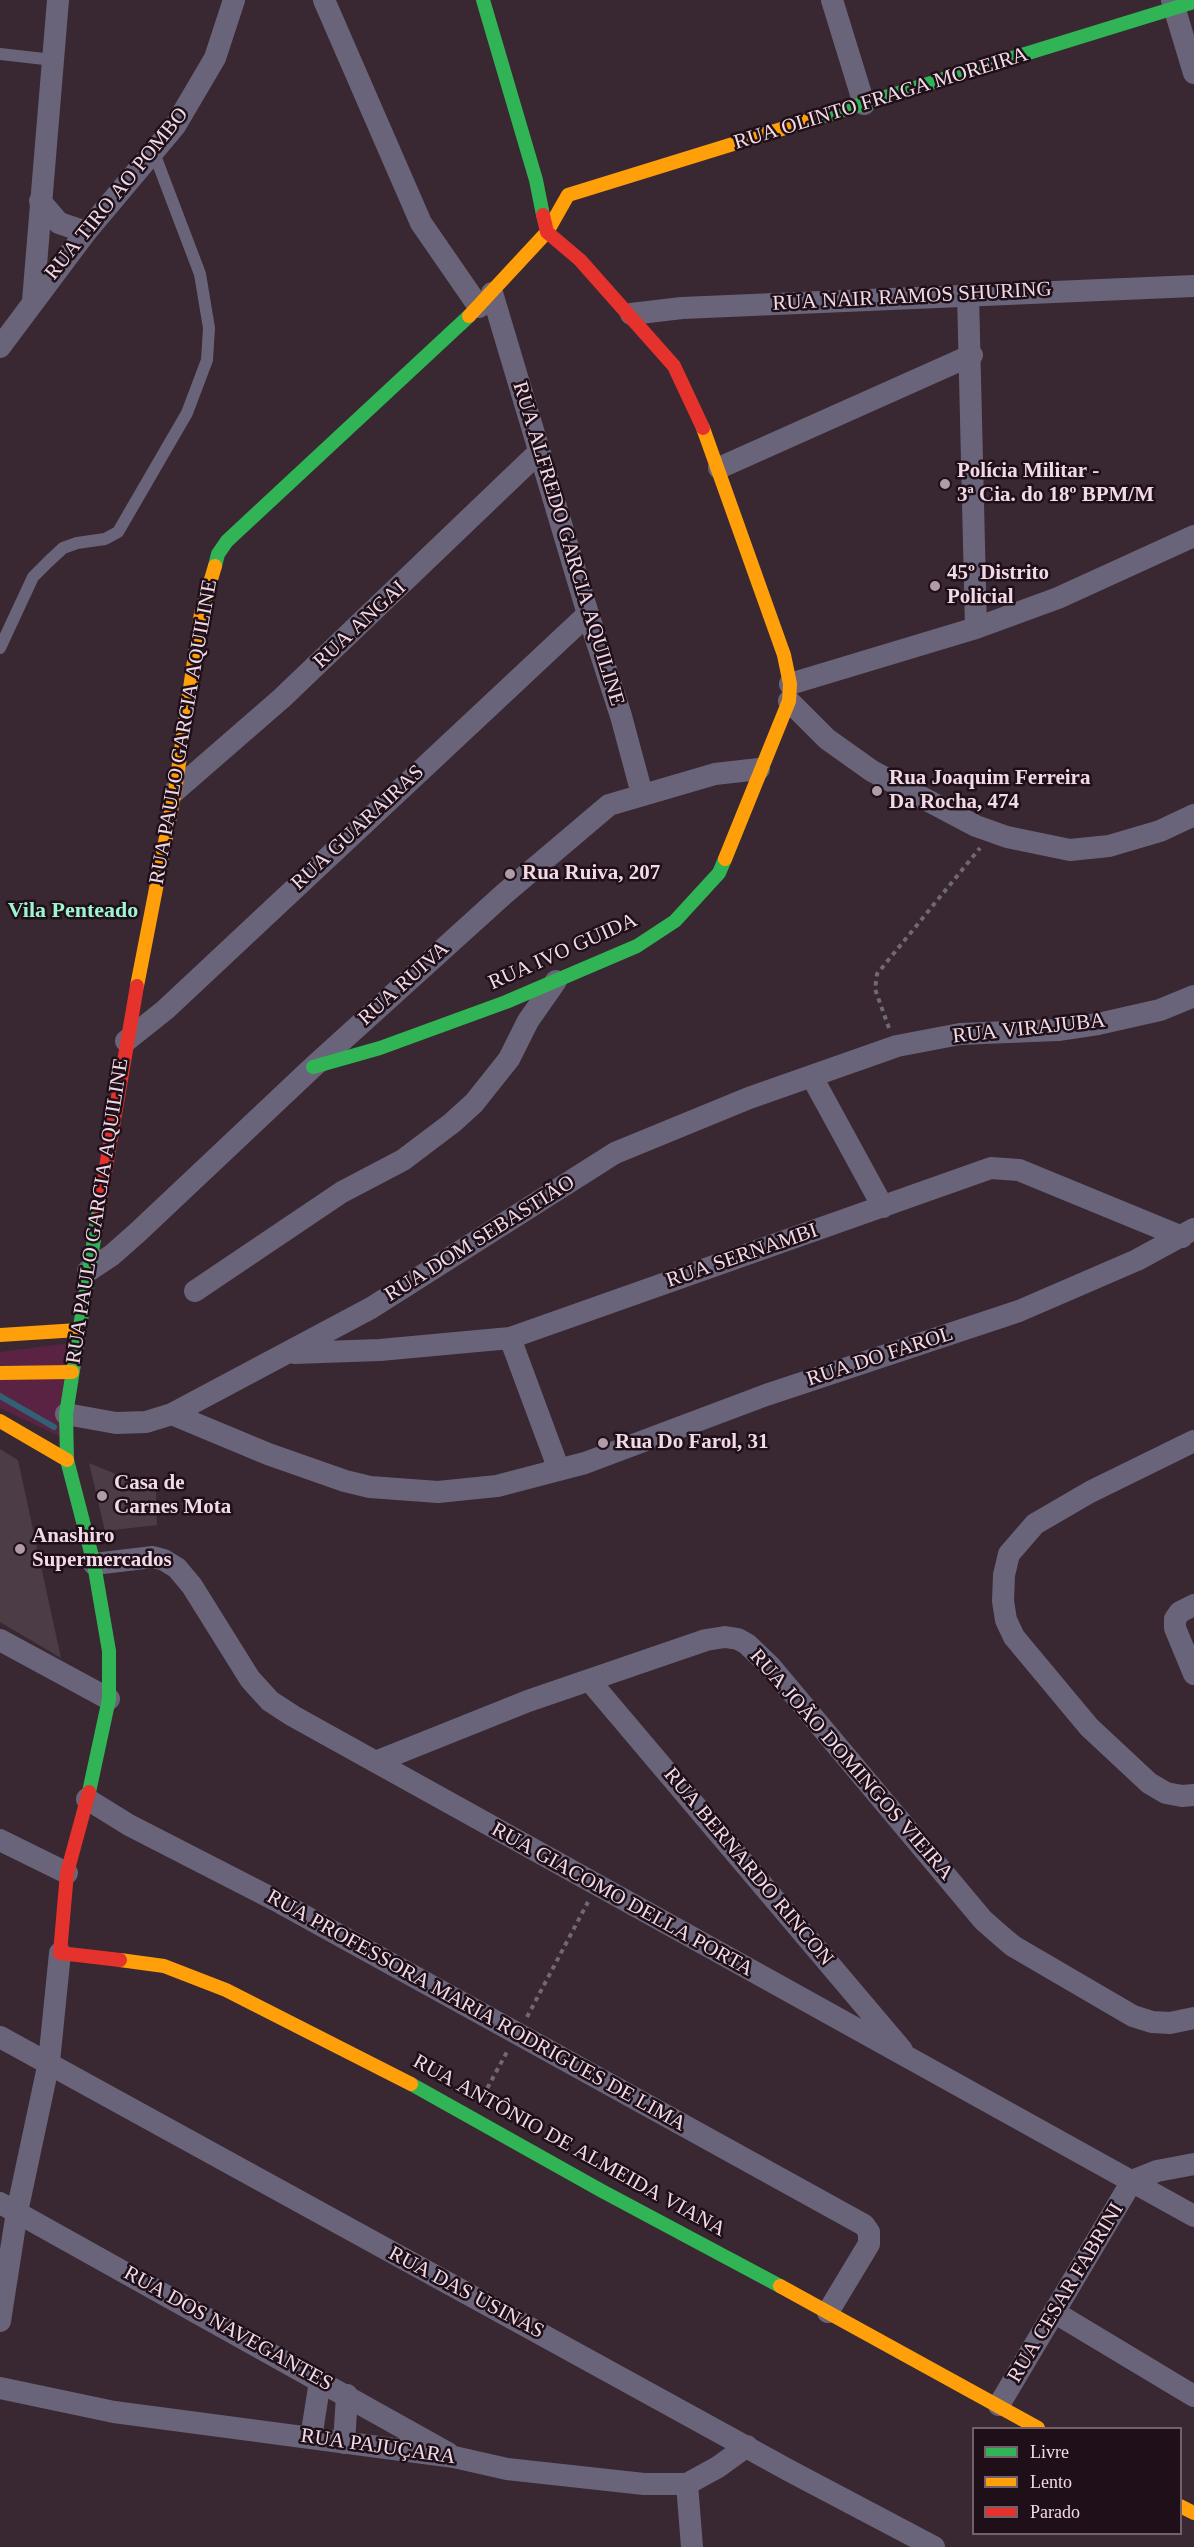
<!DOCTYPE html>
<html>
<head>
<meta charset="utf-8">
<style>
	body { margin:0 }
	#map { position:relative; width:1194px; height:2547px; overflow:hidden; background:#392732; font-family:Georgia,serif }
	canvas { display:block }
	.legend { position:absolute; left:972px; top:2427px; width:210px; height:108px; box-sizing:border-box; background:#1f0f18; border:2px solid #73606a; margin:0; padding:8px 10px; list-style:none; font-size:18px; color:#f1dae5 }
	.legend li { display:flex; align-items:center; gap:12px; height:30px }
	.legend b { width:30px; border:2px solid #73606a }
</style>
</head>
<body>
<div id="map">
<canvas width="1194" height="2547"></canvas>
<ul class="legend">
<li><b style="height:8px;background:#30b455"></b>Livre</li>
<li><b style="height:8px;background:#ff9f0a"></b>Lento</li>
<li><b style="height:8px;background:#e5322d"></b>Parado</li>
</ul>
</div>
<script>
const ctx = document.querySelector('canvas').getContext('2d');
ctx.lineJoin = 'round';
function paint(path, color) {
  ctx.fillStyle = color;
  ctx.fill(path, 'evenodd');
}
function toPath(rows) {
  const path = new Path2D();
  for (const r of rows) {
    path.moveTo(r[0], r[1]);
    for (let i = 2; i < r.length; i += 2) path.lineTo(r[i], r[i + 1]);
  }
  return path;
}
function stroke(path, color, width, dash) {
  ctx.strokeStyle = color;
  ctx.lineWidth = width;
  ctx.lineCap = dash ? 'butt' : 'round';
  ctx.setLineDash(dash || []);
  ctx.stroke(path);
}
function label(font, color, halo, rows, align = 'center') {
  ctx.font = font + ' Georgia,serif';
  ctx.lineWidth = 5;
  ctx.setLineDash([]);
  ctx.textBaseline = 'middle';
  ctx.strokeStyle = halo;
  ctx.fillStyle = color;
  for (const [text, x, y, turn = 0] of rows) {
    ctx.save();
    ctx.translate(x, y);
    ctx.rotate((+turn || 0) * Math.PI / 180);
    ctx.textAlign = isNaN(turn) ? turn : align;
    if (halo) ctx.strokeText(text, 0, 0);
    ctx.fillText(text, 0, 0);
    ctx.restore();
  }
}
paint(toPath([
	[70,1343,61,1437,0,1408,0,1352]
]), '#5a2344');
stroke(toPath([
	[0,1396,54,1427]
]), '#326074', 6);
paint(toPath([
	[0,1449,18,1460,61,1658,0,1622],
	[89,1463,156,1491,157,1525,105,1531]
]), '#4c3c45');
stroke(toPath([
	[889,1028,875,989,877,974,980,848],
	[527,2017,588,1902],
	[483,2096,508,2050]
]), '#6f6876', 4, [4.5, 4.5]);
stroke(toPath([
	[0,54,53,60],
	[0,648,33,577,48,562,63,548,77,543,105,539,118,532,187,413,207,360,209,328,200,274,154,153]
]), '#696479', 12);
stroke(toPath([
	[324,0,421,223,479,307],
	[832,0,864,104],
	[1172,0,1194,73],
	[40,201,59,223,86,232],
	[492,293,588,614,621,716,642,794],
	[968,294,976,628],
	[33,301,58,0],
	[631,314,682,308,1194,286],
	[0,347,86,232,175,126,215,58,234,0],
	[719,468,972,355],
	[790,684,976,628,1058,598,1194,536],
	[789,701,827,739,872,771,976,826,1007,837,1070,850,1109,846,1160,831,1194,815],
	[175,791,282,698,539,452],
	[126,1041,165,1010,588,614],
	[812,1077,883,1207],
	[88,1271,112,1255,138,1232,313,1067,504,894,609,805,715,774,759,769],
	[195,1291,342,1192,403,1160,452,1123,474,1103,509,1059,528,1021,556,981],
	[510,1338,559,1470],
	[294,1353,380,1350,510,1338,991,1168,1019,1170,1182,1237],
	[66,1414,116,1423,146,1422,172,1414,371,1308,615,1153,749,1098,897,1046,960,1034,1058,1030,1098,1024,1160,1010,1194,996],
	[172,1414,268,1454,345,1481,370,1487,438,1492,497,1486,585,1463,766,1395,1019,1311,1137,1260,1194,1229],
	[1194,1441,1090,1492,1035,1524,1009,1554,1004,1575,1003,1601,1006,1620,1014,1637,1089,1727,1149,1783,1166,1793,1182,1796,1194,1795],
	[94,1564,153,1557,164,1560,177,1568,192,1586,250,1679,270,1701,293,1716,1194,2216],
	[1194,1605,1180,1612,1175,1619,1175,1628,1194,1674],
	[0,1640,109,1699],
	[589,1680,902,2050],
	[378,1761,528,1701,706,1640,725,1637,738,1639,747,1644,771,1667,983,1920,1000,1935,1013,1946,1133,2016,1152,2022,1170,2023,1194,2018],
	[87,1799,129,1825,281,1903,864,2225,869,2232,869,2244,828,2312],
	[0,1840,67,1873],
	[0,2037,790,2471,934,2547],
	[0,2203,448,2453],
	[1054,2312,1194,2396],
	[0,2321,17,2212,49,2062,60,1953],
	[0,2388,114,2412,454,2457,507,2469,644,2484,687,2484,718,2467,747,2446],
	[999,2405,1132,2181,1157,2171,1194,2164],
	[311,2438,320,2381],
	[344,2443,347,2395],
	[687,2484,692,2547]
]), '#696479', 22);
stroke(toPath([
	[483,0,536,180,543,215],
	[814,119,1194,2],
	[215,566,218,554,227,541,469,316],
	[313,1067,380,1048,506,1002,637,946,675,921,719,873,725,859],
	[89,1792,109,1699,109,1651,94,1564,67,1460,66,1414,99,1208],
	[411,2084,602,2191,780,2286]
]), '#30b455', 14);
stroke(toPath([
	[469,316,547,232,568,195,814,119],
	[703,428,784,655,790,684,789,701,725,859],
	[137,986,175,791,201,613,215,566],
	[0,1335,78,1330],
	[0,1373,72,1372],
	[0,1421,67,1460],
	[120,1960,164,1966,226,1990,411,2084],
	[780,2286,1038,2428],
	[1180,2506,1194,2513]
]), '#ff9f0a', 14);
stroke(toPath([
	[543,215,547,232,580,260,674,366,703,428],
	[99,1208,137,986],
	[89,1792,67,1873,60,1953,120,1960]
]), '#e5322d', 14);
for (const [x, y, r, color] of [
	[945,484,6,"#b19ba6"],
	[935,586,6,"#b19ba6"],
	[877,791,6,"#b19ba6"],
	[510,874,6,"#b19ba6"],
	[603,1443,6,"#b19ba6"],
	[102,1496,6,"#b19ba6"],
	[20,1549,6,"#b19ba6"]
]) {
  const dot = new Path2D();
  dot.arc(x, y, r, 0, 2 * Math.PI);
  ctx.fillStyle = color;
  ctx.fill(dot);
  stroke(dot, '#1f0f18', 2);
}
label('21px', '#f1dae5', '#1f0f18', [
	["RUA OLINTO FRAGA MOREIRA",881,99,-17],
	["RUA TIRO AO POMBO",117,194,-51],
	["RUA NAIR RAMOS SHURING",912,297,-3],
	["RUA ALFREDO GARCIA AQUILINE",568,544,73],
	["RUA ANGAI",360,625,-43],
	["RUA PAULO GARCIA AQUILINE",184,732,-80],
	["RUA GUARAIRAS",358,828,-43],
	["RUA IVO GUIDA",563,952,-24],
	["RUA RUIVA",404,984,-42],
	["RUA VIRAJUBA",1029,1029,-6],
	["RUA PAULO GARCIA AQUILINE",98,1211,-81],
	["RUA DOM SEBASTIÃO",480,1239,-32],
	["RUA SERNAMBI",742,1256,-19],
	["RUA DO FAROL",880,1357,-18],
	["RUA JOÃO DOMINGOS VIEIRA",851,1765,49],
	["RUA BERNARDO RINCON",748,1867,50],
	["RUA GIACOMO DELLA PORTA",622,1900,29],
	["RUA PROFESSORA MARIA RODRIGUES DE LIMA",476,2011,29],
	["RUA ANTÔNIO DE ALMEIDA VIANA",569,2146,29],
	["RUA DAS USINAS",466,2293,28],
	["RUA CESAR FABRINI",1066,2293,-59],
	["RUA DOS NAVEGANTES",228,2329,29],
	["RUA PAJUÇARA",378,2447,8]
]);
label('bold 21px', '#f1dae5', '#1f0f18', [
	["Polícia Militar -",957,472],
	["3ª Cia. do 18º BPM/M",957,496],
	["45º Distrito",947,574],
	["Policial",947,598],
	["Rua Joaquim Ferreira",889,779],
	["Da Rocha, 474",889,803],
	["Rua Ruiva, 207",522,874],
	["Rua Do Farol, 31",615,1443],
	["Casa de",114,1484],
	["Carnes Mota",114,1508],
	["Anashiro",32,1537],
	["Supermercados",32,1561]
], 'left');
label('bold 22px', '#9df5d0', '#1f0f18', [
	["Vila Penteado",73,911]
]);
</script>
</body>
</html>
